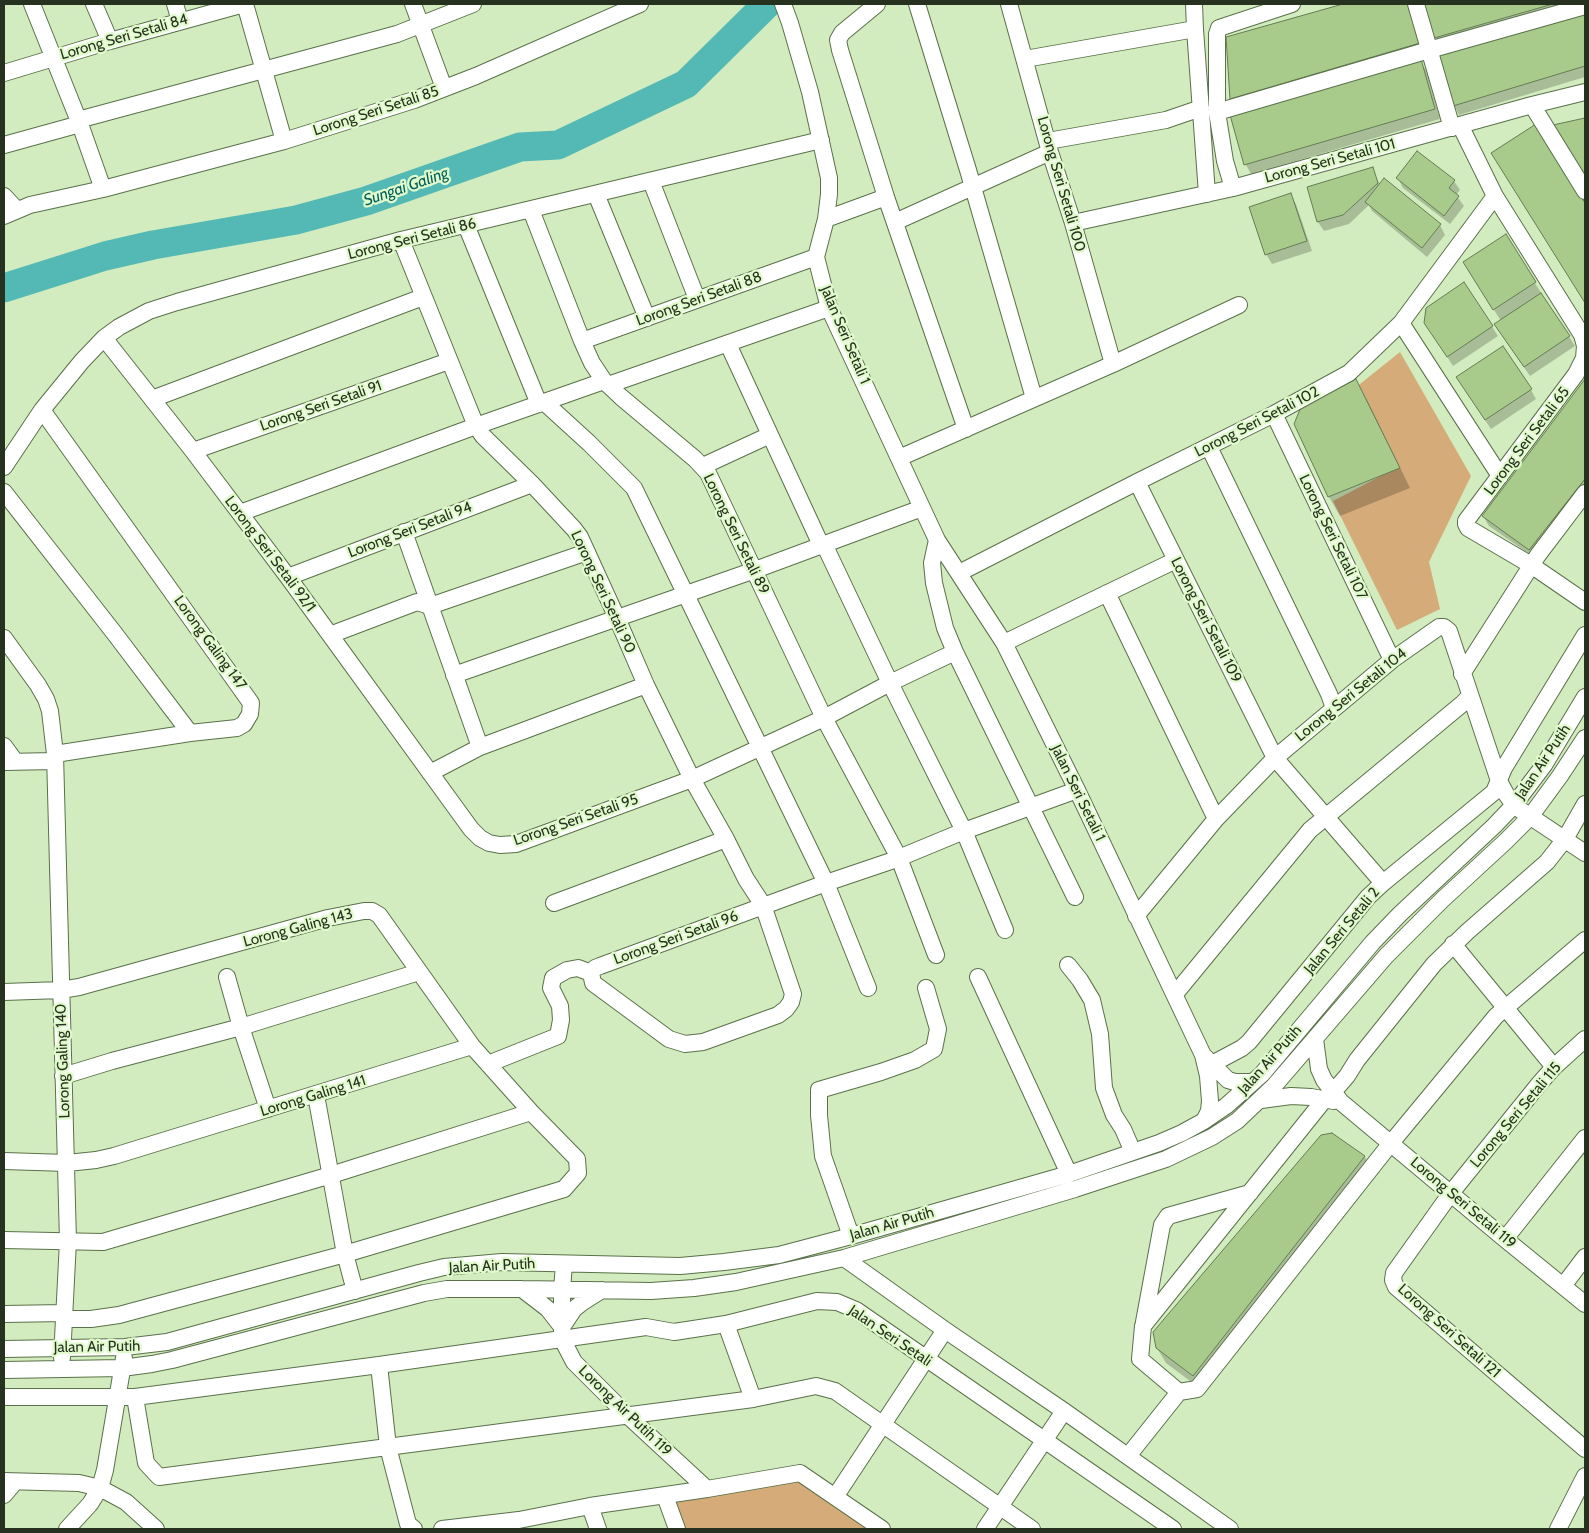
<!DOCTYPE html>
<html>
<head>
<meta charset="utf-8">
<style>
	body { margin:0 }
	#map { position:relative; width:1589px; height:1533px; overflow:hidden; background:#d2ecbf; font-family:Cabin,sans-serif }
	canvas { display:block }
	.frame { position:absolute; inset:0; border:5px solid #273120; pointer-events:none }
</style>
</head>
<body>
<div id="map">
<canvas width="1589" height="1533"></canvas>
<div class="frame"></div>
</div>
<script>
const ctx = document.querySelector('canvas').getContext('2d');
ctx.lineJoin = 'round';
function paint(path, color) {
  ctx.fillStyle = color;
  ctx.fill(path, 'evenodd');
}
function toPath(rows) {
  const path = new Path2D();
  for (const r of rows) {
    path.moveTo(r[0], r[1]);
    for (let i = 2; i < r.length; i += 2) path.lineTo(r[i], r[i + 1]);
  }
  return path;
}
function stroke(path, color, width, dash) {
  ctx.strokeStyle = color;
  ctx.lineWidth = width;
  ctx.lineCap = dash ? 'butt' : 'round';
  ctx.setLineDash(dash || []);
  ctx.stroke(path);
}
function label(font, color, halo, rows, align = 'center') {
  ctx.font = font + ' Cabin,sans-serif';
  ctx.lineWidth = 4.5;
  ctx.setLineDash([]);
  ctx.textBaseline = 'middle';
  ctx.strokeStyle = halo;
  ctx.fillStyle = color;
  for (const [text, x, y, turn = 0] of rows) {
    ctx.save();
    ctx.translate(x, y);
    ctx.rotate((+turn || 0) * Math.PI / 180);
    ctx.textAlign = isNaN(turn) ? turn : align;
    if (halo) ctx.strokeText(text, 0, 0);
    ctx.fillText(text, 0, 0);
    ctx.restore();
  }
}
paint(toPath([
	[1400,352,1471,476,1429,562,1440,609,1397,630,1333,501,1396,468,1355,388],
	[798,1480,869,1529,684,1529,674,1502]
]), '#d4ab79');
paint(toPath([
	[1348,4,1411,4,1424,53,1236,108,1231,98,1227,37],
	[1426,4,1585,4,1441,47,1436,38],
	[1585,12,1585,77,1459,115,1454,105],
	[1420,61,1426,70,1440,119,1251,174,1246,165,1231,116],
	[1585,119,1585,177,1555,126],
	[1536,126,1585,205,1585,302,1498,162],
	[1372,169,1380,185,1440,225,1445,235,1427,257,1372,211,1369,205,1349,224,1324,231,1318,222,1308,188],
	[1398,178,1454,181,1460,190,1456,195,1464,206,1450,224,1403,188],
	[1291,195,1296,204,1312,251,1272,264,1266,254],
	[1505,236,1575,346,1530,376,1501,334,1501,321,1470,272],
	[1464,284,1498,336,1453,366,1431,332],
	[1355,381,1367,400,1410,488,1340,516,1329,497,1296,424],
	[1585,382,1585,495,1535,558,1489,526,1483,516],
	[1463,387,1531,390,1536,399,1491,429],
	[1331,1135,1365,1157,1373,1172,1202,1390,1166,1363,1157,1348]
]), '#0003');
stroke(toPath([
	[4,288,105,256,153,245,296,220,366,201,520,147,558,145,686,84,767,4]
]), '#54b9b5', 29);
const building = toPath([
	[1343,4,1409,4,1420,43,1230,99,1226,37,1343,4],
	[1424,4,1553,4,1434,38,1424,4],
	[1585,10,1585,66,1453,106,1437,54,1585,10],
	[1421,59,1435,109,1244,165,1230,115,1421,59],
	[1585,118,1585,178,1553,125,1585,118],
	[1536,124,1585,203,1585,303,1491,153,1536,124],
	[1417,151,1455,180,1449,188,1459,196,1444,216,1396,178,1417,151],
	[1373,167,1378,183,1343,215,1317,222,1307,187,1373,167],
	[1384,178,1441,224,1422,248,1365,202,1384,178],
	[1291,193,1307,241,1265,255,1249,207,1291,193],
	[1506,234,1536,282,1493,310,1463,262,1506,234],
	[1464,282,1493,326,1447,357,1424,323,1426,308,1464,282],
	[1541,293,1570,336,1524,367,1494,324,1541,293],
	[1503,346,1532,389,1485,420,1456,377,1503,346],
	[1356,379,1400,468,1328,497,1294,424,1301,407,1356,379],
	[1585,379,1585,479,1529,550,1482,516,1585,379],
	[1332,1133,1365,1156,1193,1376,1156,1348,1153,1332,1321,1135,1332,1133]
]);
paint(building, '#a8cb8c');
stroke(building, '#657c53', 1);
const minor = toPath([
	[32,4,80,124,103,189],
	[94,4,110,41],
	[175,4,180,21],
	[245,4,284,141],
	[413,4,444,88],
	[783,4,790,23,810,92,829,178,829,194,826,219,816,257,829,308,937,540,1004,643,1077,790,1203,1055,1208,1076,1210,1101,1209,1111,1204,1121],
	[877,4,842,33,838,40,840,50,886,197,966,429],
	[917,4,968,170,1034,398],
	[1009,4,1050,152,1073,223,1113,364],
	[1194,4,1195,29,1207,194],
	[1416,4,1452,128],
	[1025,59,1195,29],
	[4,73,110,41,244,4],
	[1532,105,1585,191],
	[1217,112,1429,50,1585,6],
	[78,120,397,34,473,4],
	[1460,125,1495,196,1582,335,1585,346,1584,358,1576,374,1466,521,1466,524,1468,528,1531,565,1585,602],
	[1048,141,1166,120,1201,108],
	[4,145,80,124],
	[651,181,697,299],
	[1233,188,1225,161,1217,112,1217,34,1219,28,1292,4],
	[596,194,647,318],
	[4,196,17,210],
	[531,210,582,341,592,363,604,381,621,397,695,459,708,473,824,718,899,858,936,955],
	[4,216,30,205,103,189,284,141,414,100,476,76,640,4],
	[826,219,886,197],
	[895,222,1050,152],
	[1073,223,1233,188,1532,105,1585,92],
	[466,225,539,404],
	[401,240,476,426,483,436,532,484,574,529,580,537,617,618,646,685,692,779,726,839,746,879,763,905,793,994,791,1002,786,1009,778,1015,703,1042,685,1044,669,1039,593,983,591,973],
	[1401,323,1500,476],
	[104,338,193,451,288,577,471,829,480,838,489,843,500,845,516,844,692,779,824,718,890,683,955,652],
	[582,341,816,257],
	[728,344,821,545],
	[608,385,829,308],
	[152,399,423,297],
	[544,402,589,443,634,488,826,883,868,988],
	[42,410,251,703,250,714,244,724,237,728,190,733,55,754],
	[1274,414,1392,660],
	[1209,447,1329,694,1334,708],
	[193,451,449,361],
	[899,458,1113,364,1239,305],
	[703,466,770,435],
	[4,467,42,410,82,361,104,338,119,327,149,311,177,302,401,240,821,140],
	[1137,482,1275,758,1383,883],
	[4,492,115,634,190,733],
	[240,513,476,426,604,381],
	[404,532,480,747],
	[937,540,932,563,934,583,945,628,955,652,1075,897],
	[824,544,890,683,964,831,1005,930],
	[959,573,1137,482,1274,414,1349,373,1401,323,1495,196],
	[288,577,532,484],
	[1107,593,1216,819],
	[430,606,587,552],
	[330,635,417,602,430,606],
	[4,638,38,685,46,699,50,711,55,754,68,1241,62,1358],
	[1004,643,1176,560],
	[1462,674,1538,555,1585,493],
	[454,675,755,570,922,508],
	[4,746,15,761],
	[4,762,55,761],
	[430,773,480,747,646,685],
	[554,903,726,839],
	[1136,916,1216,819,1275,758,1392,660,1439,627,1444,627,1449,631,1499,781,1506,794,1514,805,1522,811,1585,853],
	[1453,944,1554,1067],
	[1068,965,1080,980,1092,1000,1100,1034,1104,1088,1114,1115,1123,1129,1133,1152],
	[591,973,595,968,600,966,826,883,894,860,964,831,1077,790],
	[227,977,241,1027,268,1109],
	[978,977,1069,1174],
	[4,992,61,990,79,987,328,918,364,911,372,911,379,915,472,1046,531,1112,577,1159,578,1173,564,1189,345,1254,119,1315,91,1319,64,1319],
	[1175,994,1310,830,1462,704,1470,696],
	[1315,1039,1319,1069,1324,1080,1341,1102,1505,1239,1585,1304],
	[1585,1039,1554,1067,1539,1084,1451,1193,1394,1273,1393,1280,1396,1287,1585,1449],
	[1205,1057,1228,1080,1235,1082,1253,1082],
	[488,1064,558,1036,561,1020,560,1006,551,988,553,978,567,970,578,968,591,973],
	[1212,1064,1242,1048,1249,1042,1368,897,1383,883,1494,792,1504,768,1585,635],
	[63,1076,112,1061,241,1027,419,972],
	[1333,1092,1347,1076,1357,1060,1434,964,1467,932,1547,862,1565,839,1585,804],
	[316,1095,345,1254,355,1291],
	[1261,1100,1291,1096,1311,1097,1334,1101],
	[4,1161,67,1163,96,1160,114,1156,472,1046],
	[851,1236,823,1156,819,1115,819,1090,881,1072,915,1060,934,1049,938,1029,926,988],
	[1505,1239,1585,1138],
	[4,1240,103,1242,331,1175,531,1112],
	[844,1258,945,1330,1064,1411,1230,1529],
	[564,1264,562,1290,562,1339,574,1362,627,1415,707,1489],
	[1563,1286,1585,1257],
	[522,1289,548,1309,562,1327],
	[4,1314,64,1313],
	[1144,1322,1162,1225,1168,1216,1250,1193],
	[726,1324,753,1399],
	[562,1327,574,1309,583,1302,602,1290],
	[4,1349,125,1347,167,1342,419,1273,444,1267,502,1262,680,1266,724,1262,779,1255,851,1236,1069,1174,1159,1143,1182,1133,1204,1121,1226,1106,1262,1074,1373,942,1400,914,1494,826,1514,805,1544,765,1585,697],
	[379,1365,388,1447,408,1524,414,1529],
	[4,1370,122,1368,152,1364,172,1360,424,1293,447,1289,522,1289,651,1291,694,1288,736,1282,844,1258,1075,1189,1166,1159,1212,1137,1237,1121,1274,1086,1386,956,1442,900,1506,841,1530,817,1560,776,1585,738],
	[1179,1392,1140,1359,1143,1326,1324,1100],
	[4,1397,135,1397,379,1365,646,1327,674,1332,726,1324,817,1301,837,1302,856,1310,1173,1529],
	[135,1397,146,1463,159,1477,753,1399,816,1386,835,1391,1032,1529],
	[1128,1456,1179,1392,1197,1389,1391,1143,1496,1016,1585,940],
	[4,1481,79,1483,100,1488,126,1502,156,1529],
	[4,1495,15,1482],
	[665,1496,677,1529],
	[835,1497,945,1330],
	[590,1506,598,1529],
	[67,1529,90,1504,100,1488,105,1470,124,1358],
	[442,1529,519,1520,590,1506,707,1489,800,1473,882,1529],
	[985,1529,1064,1411],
	[1558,1529,1585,1476]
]);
stroke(minor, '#5a7149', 18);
stroke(minor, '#fff', 16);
label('15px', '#273120', '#e0facc', [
	["Lorong Seri Setali 84",124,37,-16],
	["Lorong Seri Setali 85",376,111,-18],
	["Lorong Seri Setali 101",1330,161,-15],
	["Lorong Seri Setali 100",1061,184,74],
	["Lorong Seri Setali 86",412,239,-14],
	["Lorong Seri Setali 88",699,299,-20],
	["Jalan Seri Setali 1",845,335,67],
	["Lorong Seri Setali 91",321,406,-19],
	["Lorong Seri Setali 102",1257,422,-27],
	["Lorong Seri Setali 65",1527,441,-53],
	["Lorong Seri Setali 94",410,530,-21],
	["Lorong Seri Setali 89",736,534,64],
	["Lorong Seri Setali 107",1333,537,64],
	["Lorong Seri Setali 92/1",270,554,53],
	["Lorong Seri Setali 90",603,592,65],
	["Lorong Seri Setali 109",1206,620,63],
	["Lorong Galing 147",210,643,54],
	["Lorong Seri Setali 104",1351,695,-39],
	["Jalan Air Putih",1543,762,-56],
	["Jalan Seri Setali 1",1078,793,64],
	["Lorong Seri Setali 95",576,820,-19],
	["Lorong Galing 143",298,928,-15],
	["Jalan Seri Setali 2",1342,931,-50],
	["Lorong Seri Setali 96",676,938,-20],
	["Jalan Air Putih",1270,1060,-48],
	["Lorong Galing 140",63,1061,-92],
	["Lorong Galing 141",313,1096,-17],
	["Lorong Seri Setali 115",1516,1115,-50],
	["Lorong Seri Setali 119",1463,1203,40],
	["Jalan Air Putih",892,1224,-16],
	["Jalan Air Putih",492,1266,-3],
	["Lorong Seri Setali 121",1449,1331,42],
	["Jalan Seri Setali",890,1336,34],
	["Jalan Air Putih",97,1347,-1],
	["Lorong Air Putih 119",625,1411,44]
]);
label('italic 16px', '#025f5c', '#e0facc', [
	["Sungai Galing",406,187,-19]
]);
</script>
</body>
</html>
